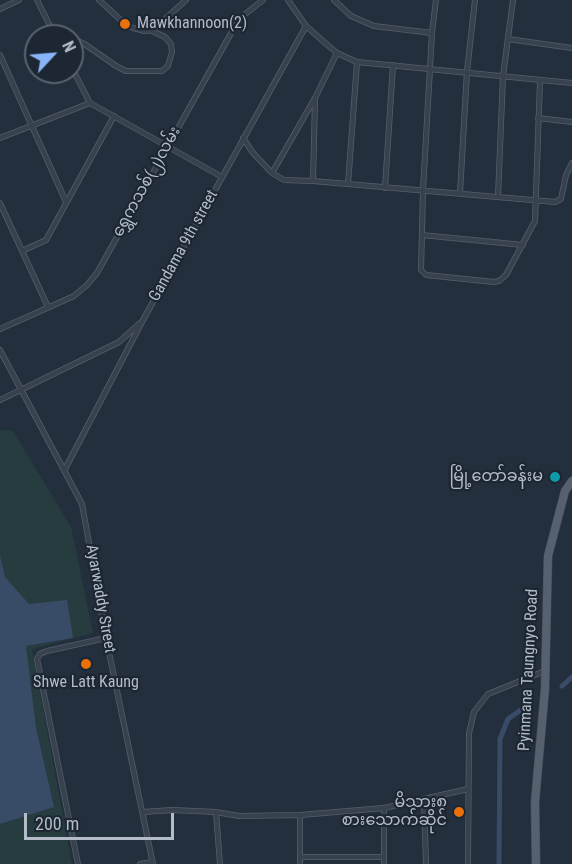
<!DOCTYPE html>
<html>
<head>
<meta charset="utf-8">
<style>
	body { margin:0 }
	#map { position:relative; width:572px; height:864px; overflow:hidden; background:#242f3e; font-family:"Roboto Condensed",sans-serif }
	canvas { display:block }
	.north { position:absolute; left:24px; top:24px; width:60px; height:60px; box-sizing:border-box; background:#1d2633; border:2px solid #59626f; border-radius:50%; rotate:64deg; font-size:16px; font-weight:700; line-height:24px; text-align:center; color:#b4bcc9 }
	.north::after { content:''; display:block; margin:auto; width:21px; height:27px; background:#8ab4f8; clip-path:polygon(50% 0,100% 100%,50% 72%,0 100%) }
	.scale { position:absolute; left:24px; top:813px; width:150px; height:27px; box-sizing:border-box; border:3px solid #b4bcc9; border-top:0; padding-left:8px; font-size:18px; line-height:21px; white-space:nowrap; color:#b4bcc9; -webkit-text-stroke:4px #1d2633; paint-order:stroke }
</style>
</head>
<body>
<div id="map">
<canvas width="572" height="864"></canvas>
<div class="north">N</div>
<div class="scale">200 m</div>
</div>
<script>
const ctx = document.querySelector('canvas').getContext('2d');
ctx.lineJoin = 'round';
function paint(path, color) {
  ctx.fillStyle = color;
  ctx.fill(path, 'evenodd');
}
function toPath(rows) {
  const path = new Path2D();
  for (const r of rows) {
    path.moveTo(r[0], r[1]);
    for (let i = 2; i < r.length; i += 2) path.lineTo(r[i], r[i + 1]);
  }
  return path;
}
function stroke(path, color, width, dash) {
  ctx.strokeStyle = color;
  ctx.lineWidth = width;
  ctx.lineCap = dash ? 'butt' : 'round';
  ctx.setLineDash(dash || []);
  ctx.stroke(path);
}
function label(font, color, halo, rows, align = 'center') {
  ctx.font = font + ' "Roboto Condensed","Noto Sans Myanmar",sans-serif';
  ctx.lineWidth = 4.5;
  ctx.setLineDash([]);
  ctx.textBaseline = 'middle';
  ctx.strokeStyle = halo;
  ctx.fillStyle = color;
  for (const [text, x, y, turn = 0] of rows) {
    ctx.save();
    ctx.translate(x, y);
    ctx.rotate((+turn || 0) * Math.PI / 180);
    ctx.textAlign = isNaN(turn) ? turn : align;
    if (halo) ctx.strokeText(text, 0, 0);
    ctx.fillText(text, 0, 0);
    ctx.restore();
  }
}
paint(toPath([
	[0,430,13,431,71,527,93,633,32,649,72,864,0,864]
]), '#263c3f');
paint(toPath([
	[0,556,5,577,29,604,67,600,73,638,26,646,36,728,54,807,0,824]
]), '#394c67');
stroke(toPath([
	[562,686,572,677],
	[499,864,500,739,508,719,525,707]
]), '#394c67', 5);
const minor = toPath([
	[37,0,55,36],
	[99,0,124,23,133,28,145,31,153,30,186,0],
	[288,0,306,26,324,42,337,53,357,62,572,83],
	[334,0,351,16,374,26,432,33],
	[436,0,432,33,423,190,421,270,426,275,494,282,499,281,506,275,535,221,540,81],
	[0,9,19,0],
	[54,32,65,36],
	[72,38,86,45,116,66,126,71,162,71,168,66,172,52,171,44,165,37,150,30],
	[508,39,572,48],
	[0,55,66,202],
	[72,68,90,103,222,177],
	[538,118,572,122],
	[0,138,90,103],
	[243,138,253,153,272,173,284,180,313,181,555,202,561,199,566,175,572,163],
	[272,173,315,98,337,53],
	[313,181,315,101],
	[348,184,357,62],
	[385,188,393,65],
	[460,193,467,71,475,0],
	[498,197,503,76,513,0],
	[0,203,48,307],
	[422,235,523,245],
	[22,251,46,240,114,116],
	[0,329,74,296,87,285,97,273,239,19,263,0],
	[0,350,82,504,106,638,153,864],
	[0,400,119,342,139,324],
	[65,469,143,320,306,26],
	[424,799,426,864],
	[384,808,384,864],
	[143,812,172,810,216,812,239,816,300,815,384,808,468,789],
	[216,812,220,864],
	[300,815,300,864],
	[300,857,384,857],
	[78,864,37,659,40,654,47,651,106,638],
	[140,864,152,862],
	[468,864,469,733,474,712,488,694,545,671]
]);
const primary = toPath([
	[536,864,535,802,545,689,548,556,565,491,572,481]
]);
stroke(minor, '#565f6c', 6);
stroke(primary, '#414a57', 9);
stroke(minor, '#38414e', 4.5);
stroke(primary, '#56606e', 8);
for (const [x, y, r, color] of [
	[125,24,6,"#e8710a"],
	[555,477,6,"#0f9aa8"],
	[86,664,6,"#e8710a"],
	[459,812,6,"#e8710a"]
]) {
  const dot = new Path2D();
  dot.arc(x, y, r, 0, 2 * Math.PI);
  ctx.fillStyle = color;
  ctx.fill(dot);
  stroke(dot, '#1d2633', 2);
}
label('16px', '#b4bcc9', '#1d2633', [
	["Mawkhannoon(2)",137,24,"left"],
	["မြို့တော်ခန်းမ",543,477],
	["Shwe Latt Kaung",86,683,"center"],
	["မိသားစု",447,803],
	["စားသောက်ဆိုင်",447,821]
], 'right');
label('16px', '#b4bcc9', '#1d2633', [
	["ရွှေကသစ်(၂)လမ်း",147,182,-61],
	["Gandama 9th street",184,246,-61],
	["Ayarwaddy Street",100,599,80],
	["Pyinmana Taungnyo Road",529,670,-87]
]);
</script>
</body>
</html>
